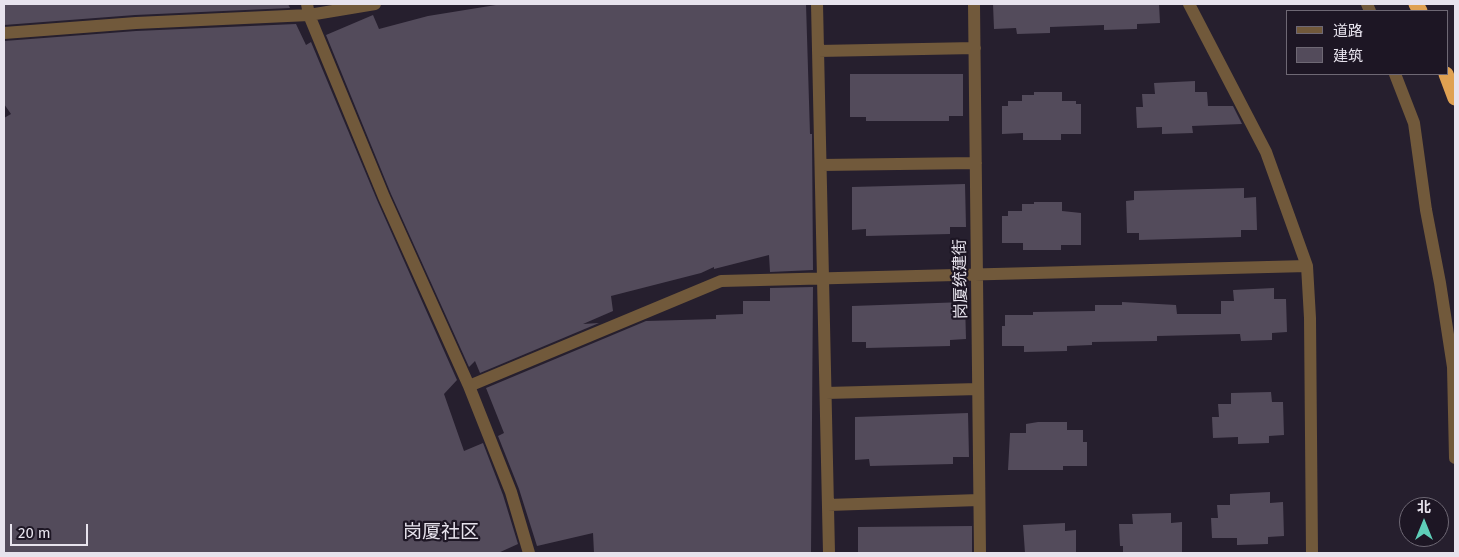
<!DOCTYPE html>
<html>
<head>
<meta charset="utf-8">
<style>
	body { margin:0 }
	#map { position:relative; width:1459px; height:557px; overflow:hidden; background:#261f2e; font-family:"Fira Sans","Noto Sans SC",sans-serif }
	canvas { display:block }
	.frame { position:absolute; inset:0; border:5px solid #e7e3ed; pointer-events:none }
	.legend { position:absolute; left:1286px; top:10px; width:162px; height:65px; box-sizing:border-box; background:#1d1624; border:1px solid #6e6874; margin:0; padding:6px 9px; list-style:none; font-size:15px; color:#e7e3ed }
	.legend li { display:flex; align-items:center; gap:10px; height:25px }
	.legend b { width:25px; border:1px solid #6e6874 }
	.north { position:absolute; left:1399px; top:497px; width:50px; height:50px; box-sizing:border-box; background:#1d1624; border:1px solid #6e6874; border-radius:50%; rotate:0deg; font-size:14px; font-weight:700; line-height:20px; text-align:center; color:#e7e3ed }
	.north::after { content:''; display:block; margin:auto; width:18px; height:22px; background:#5eceb8; clip-path:polygon(50% 0,100% 100%,50% 72%,0 100%) }
	.scale { position:absolute; left:10px; top:524px; width:78px; height:22px; box-sizing:border-box; border:2px solid #e7e3ed; border-top:0; padding-left:6px; font-size:15px; line-height:18px; white-space:nowrap; color:#e7e3ed; -webkit-text-stroke:4px #1d1624; paint-order:stroke }
</style>
</head>
<body>
<div id="map">
<canvas width="1459" height="557"></canvas>
<div class="frame"></div>
<ul class="legend">
<li><b style="height:6px;background:#71593b"></b>道路</li>
<li><b style="height:14px;background:#534b5b"></b>建筑</li>
</ul>
<div class="north">北</div>
<div class="scale">20 m</div>
</div>
<script>
const ctx = document.querySelector('canvas').getContext('2d');
ctx.lineJoin = 'round';
function paint(path, color) {
  ctx.fillStyle = color;
  ctx.fill(path, 'evenodd');
}
function toPath(rows) {
  const path = new Path2D();
  for (const r of rows) {
    path.moveTo(r[0], r[1]);
    for (let i = 2; i < r.length; i += 2) path.lineTo(r[i], r[i + 1]);
  }
  return path;
}
function stroke(path, color, width, dash) {
  ctx.strokeStyle = color;
  ctx.lineWidth = width;
  ctx.lineCap = dash ? 'butt' : 'round';
  ctx.setLineDash(dash || []);
  ctx.stroke(path);
}
function label(font, color, halo, rows, align = 'center') {
  ctx.font = font + ' "Fira Sans","Noto Sans SC",sans-serif';
  ctx.lineWidth = 4.5;
  ctx.setLineDash([]);
  ctx.textBaseline = 'middle';
  ctx.strokeStyle = halo;
  ctx.fillStyle = color;
  for (const [text, x, y, turn = 0] of rows) {
    ctx.save();
    ctx.translate(x, y);
    ctx.rotate((+turn || 0) * Math.PI / 180);
    ctx.textAlign = isNaN(turn) ? turn : align;
    if (halo) ctx.strokeText(text, 0, 0);
    ctx.fillText(text, 0, 0);
    ctx.restore();
  }
}
paint(toPath([
	[4,4,288,4,290,8,135,15,4,25],
	[502,4,806,4,810,134,812,134,813,270,770,272,769,255,714,269,714,267,701,273,611,296,613,311,583,324,599,323,480,373,475,361,469,367,391,194,326,35,373,15,379,29,428,16],
	[993,4,1159,4,1160,23,1137,24,1137,29,1104,30,1104,25,1050,27,1050,33,1017,34,1016,28,994,29],
	[296,24,306,45,311,42,377,200,457,380,444,394,464,451,483,443,503,495,518,544,498,553,4,553,4,118,11,114,4,104,4,41,136,31],
	[850,74,963,74,963,116,949,116,949,121,866,121,866,117,850,117],
	[1195,81,1195,92,1207,92,1208,106,1233,106,1242,124,1192,126,1193,133,1162,134,1162,127,1137,128,1136,107,1143,107,1142,94,1155,94,1154,83],
	[1034,92,1062,92,1062,101,1076,101,1076,104,1081,104,1081,134,1061,134,1061,140,1023,140,1023,133,1002,134,1002,106,1008,106,1008,101,1022,101,1022,95,1034,95],
	[965,184,966,227,950,227,950,234,866,236,866,229,852,230,852,187],
	[1244,188,1244,198,1256,197,1257,230,1241,230,1241,237,1139,240,1139,233,1127,233,1126,201,1134,200,1134,191],
	[1034,202,1062,202,1062,211,1081,213,1081,245,1061,245,1061,250,1023,250,1023,243,1002,243,1002,216,1008,216,1008,211,1022,211,1022,204,1034,204],
	[813,287,811,553,594,553,593,533,537,546,519,489,498,436,504,433,486,388,646,321,716,319,716,315,743,314,743,301,770,301,770,288],
	[1274,288,1274,299,1286,299,1287,332,1272,333,1272,340,1241,341,1240,334,1157,336,1157,341,1092,342,1092,345,1067,346,1067,351,1024,352,1024,346,1002,346,1002,326,1005,326,1005,315,1033,315,1033,312,1095,311,1095,305,1122,305,1122,302,1176,305,1177,314,1221,314,1221,301,1234,301,1233,290],
	[965,302,966,339,950,340,950,346,866,348,866,342,852,342,852,306],
	[1271,392,1272,402,1283,402,1284,435,1269,436,1269,443,1238,444,1238,437,1213,438,1212,417,1219,417,1218,404,1231,404,1231,393],
	[968,413,969,457,953,457,953,464,870,466,869,459,855,460,855,417],
	[1038,422,1067,422,1067,430,1083,430,1083,442,1087,442,1087,466,1063,466,1063,470,1008,470,1010,433,1026,433,1026,424],
	[1270,492,1270,503,1283,502,1284,536,1268,537,1268,544,1237,545,1237,538,1212,538,1211,518,1218,518,1217,505,1230,505,1230,494],
	[1171,513,1171,523,1182,522,1182,553,1123,553,1123,546,1120,546,1119,524,1133,524,1132,514],
	[1065,523,1065,531,1076,530,1076,553,1025,553,1023,525],
	[972,526,972,553,858,553,858,527]
]), '#534b5b');
stroke(toPath([
	[307,4,309,15,384,197,469,386,511,492,529,553],
	[817,4,829,553],
	[974,4,980,553],
	[1189,4,1266,152,1307,266,1310,318,1312,553],
	[1367,4,1370,11],
	[4,33,136,23,309,15,375,4],
	[818,51,975,48],
	[1395,74,1414,123,1426,210,1440,283,1453,367,1455,458],
	[821,165,976,163],
	[469,386,721,281,1307,266],
	[826,393,978,389],
	[828,505,979,500]
]), '#71593b', 12);
stroke(toPath([
	[1416,4,1420,11],
	[1446,74,1455,98]
]), '#dfa152', 15);
label('16px', '#e7e3ed', '#1d1624', [
	["岗厦统建街",961,279,-91]
]);
label('19px', '#e7e3ed', '#1d1624', [
	["岗厦社区",441,533]
]);
</script>
</body>
</html>
